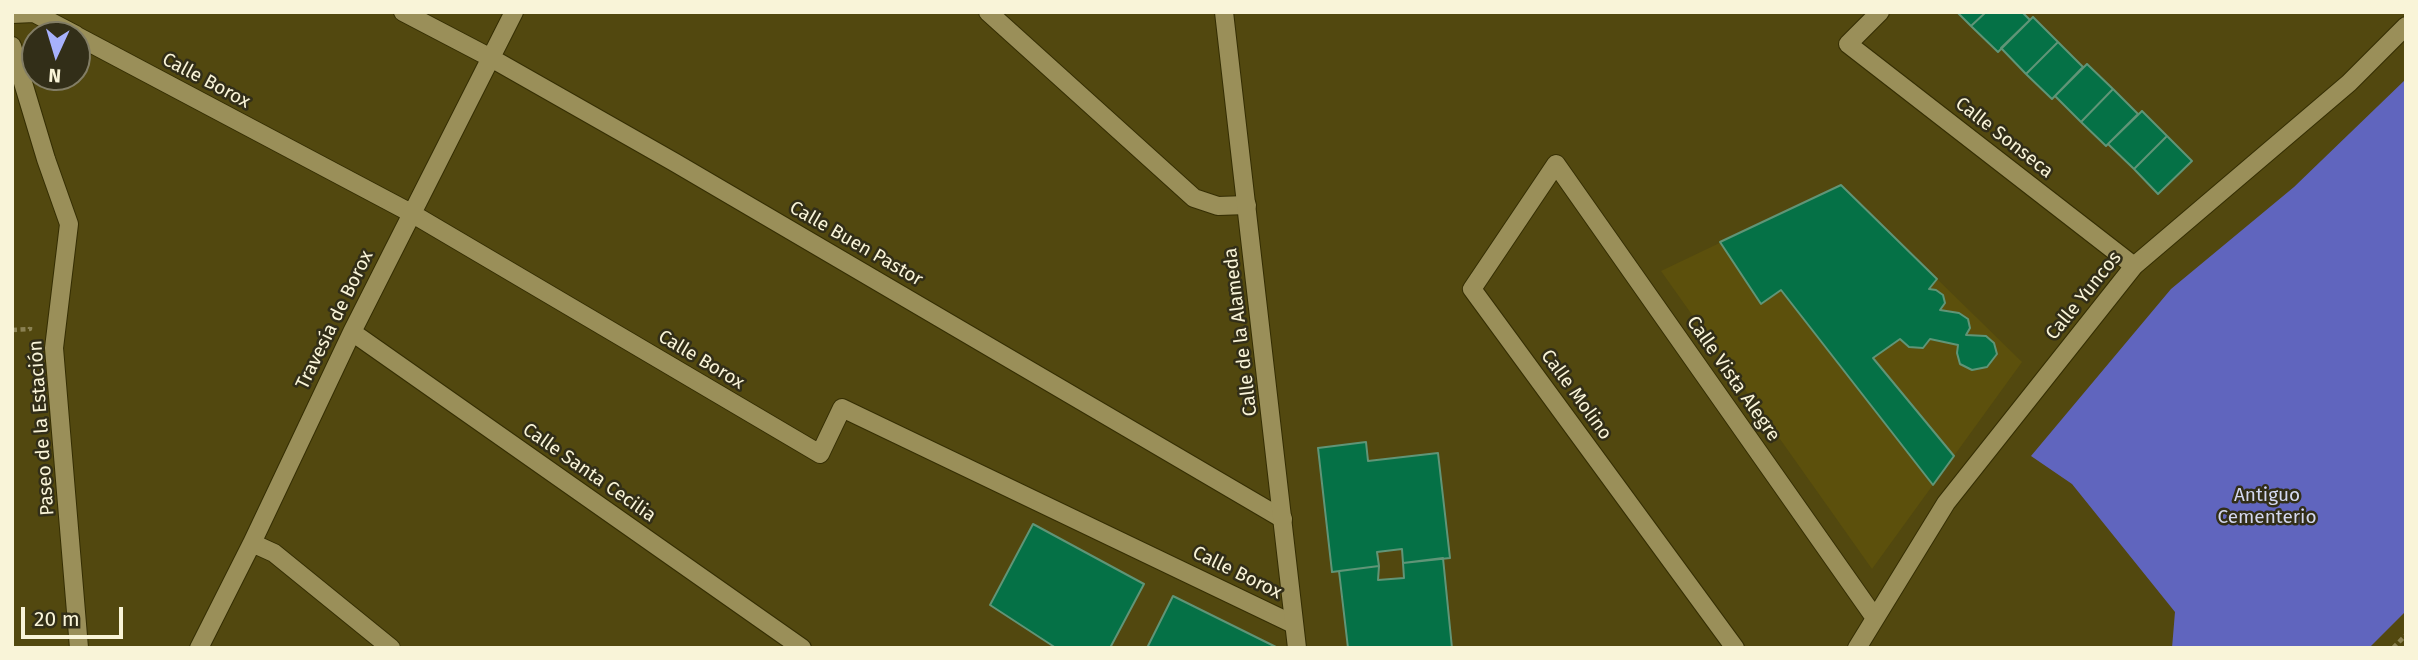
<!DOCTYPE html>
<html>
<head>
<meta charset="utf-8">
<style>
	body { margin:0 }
	#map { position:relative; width:2418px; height:660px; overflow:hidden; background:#52480f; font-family:"Fira Sans",sans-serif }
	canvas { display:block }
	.frame { position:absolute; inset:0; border:14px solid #f9f4d8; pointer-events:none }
	.north { position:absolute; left:21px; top:21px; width:70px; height:70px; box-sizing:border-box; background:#322e18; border:2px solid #827d65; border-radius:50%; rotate:184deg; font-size:19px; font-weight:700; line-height:28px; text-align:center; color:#f9f4d8 }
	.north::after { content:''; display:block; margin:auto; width:24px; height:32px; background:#a7b1fc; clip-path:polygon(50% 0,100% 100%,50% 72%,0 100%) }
	.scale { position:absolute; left:21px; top:607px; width:102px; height:32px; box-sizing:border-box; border:4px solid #f9f4d8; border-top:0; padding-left:9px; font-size:21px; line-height:24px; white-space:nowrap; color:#f9f4d8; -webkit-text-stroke:5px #322e18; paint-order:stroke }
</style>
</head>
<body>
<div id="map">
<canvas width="2418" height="660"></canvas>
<div class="frame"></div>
<div class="north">N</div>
<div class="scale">20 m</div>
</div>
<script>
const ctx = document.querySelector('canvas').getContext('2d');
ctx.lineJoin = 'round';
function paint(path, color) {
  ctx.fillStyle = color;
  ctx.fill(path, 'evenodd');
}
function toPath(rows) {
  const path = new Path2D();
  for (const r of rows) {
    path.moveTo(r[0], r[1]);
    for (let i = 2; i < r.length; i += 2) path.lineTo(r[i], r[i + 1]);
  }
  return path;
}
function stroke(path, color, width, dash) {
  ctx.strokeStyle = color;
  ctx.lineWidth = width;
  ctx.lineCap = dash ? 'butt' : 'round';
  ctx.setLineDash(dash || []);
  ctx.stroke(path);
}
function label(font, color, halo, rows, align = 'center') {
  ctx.font = font + ' "Fira Sans",sans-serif';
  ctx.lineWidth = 5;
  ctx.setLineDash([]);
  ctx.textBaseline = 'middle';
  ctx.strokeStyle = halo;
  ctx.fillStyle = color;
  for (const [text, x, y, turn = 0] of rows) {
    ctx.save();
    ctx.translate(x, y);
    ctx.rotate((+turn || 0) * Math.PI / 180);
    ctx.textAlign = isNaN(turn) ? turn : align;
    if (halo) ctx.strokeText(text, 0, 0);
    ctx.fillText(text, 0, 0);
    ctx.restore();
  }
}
paint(toPath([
	[1841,185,2022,362,1872,569,1661,271]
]), '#5c500c');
paint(toPath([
	[2406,79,2406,611,2369,648,2172,648,2175,612,2072,484,2031,456,2171,289,2294,187]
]), '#6065be');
const building = toPath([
	[1957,12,1986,12,1971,26,1957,12],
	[1986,12,2022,12,2030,20,1998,52,1971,26,1986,12],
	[2033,17,2058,42,2026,74,2001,48,2033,17],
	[2058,42,2083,67,2052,99,2026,74,2058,42],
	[2087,64,2113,89,2081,122,2055,96,2087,64],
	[2113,89,2138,114,2106,146,2081,122,2113,89],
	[2142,111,2167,136,2134,169,2108,144,2142,111],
	[2167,136,2192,161,2158,194,2134,169,2167,136],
	[1841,185,1937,279,1929,289,1936,290,1943,295,1945,303,1940,310,1959,313,1968,319,1970,328,1966,335,1986,336,1994,343,1997,354,1987,367,1972,370,1960,364,1957,353,1958,345,1930,339,1923,348,1909,347,1900,339,1873,358,1954,456,1933,485,1781,290,1761,304,1720,242,1841,185],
	[1366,442,1368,461,1438,453,1450,558,1403,563,1402,549,1377,552,1379,566,1332,572,1318,448,1366,442],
	[1033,524,1144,584,1110,648,1056,648,990,605,1033,524],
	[1443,558,1452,648,1348,648,1339,571,1379,566,1378,580,1404,578,1403,563,1443,558],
	[1173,596,1278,648,1147,648,1173,596]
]);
paint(building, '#057146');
stroke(building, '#609577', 2);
const street = toPath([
	[403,12,491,58,674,162,1283,519],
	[988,12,1194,198,1218,206,1247,205],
	[1880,12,1848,44,2134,266],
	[12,14,34,13,76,35],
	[77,36,411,213,820,454,842,408,1293,624],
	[12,46,46,159,69,224,54,348,79,648],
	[352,332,802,648],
	[252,543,274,553,391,648],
	[199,648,252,543,352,332,514,12],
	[1735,648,1472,289,1556,164,1875,618],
	[1857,648,1946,503,2134,266,2349,83,2406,26]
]);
const secondary = toPath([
	[1224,12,1297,648]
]);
stroke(street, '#352e03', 20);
stroke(secondary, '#352e03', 20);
stroke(toPath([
	[12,330,30,329,30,327],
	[2393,648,2406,635]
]), '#8a8152', 4.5, [5, 3.5]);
stroke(street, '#9a8f59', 18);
stroke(secondary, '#9a8f59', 18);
label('19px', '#f9f4d8', '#322e18', [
	["Calle Borox",206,81,28],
	["Calle Sonseca",2004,138,38],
	["Calle Buen Pastor",856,244,30],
	["Calle Yuncos",2084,296,-51],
	["Travesía de Borox",335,320,-64],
	["Calle de la Alameda",1241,332,-97],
	["Calle Borox",701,360,31],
	["Calle Vista Alegre",1733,379,55],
	["Calle Molino",1576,395,54],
	["Paseo de la Estación",42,428,-94],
	["Calle Santa Cecilia",589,473,35],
	["Calle Borox",1237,573,26]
]);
label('19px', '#d4d8f0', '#322e18', [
	["Antiguo",2267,496],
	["Cementerio",2267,518]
]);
</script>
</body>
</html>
